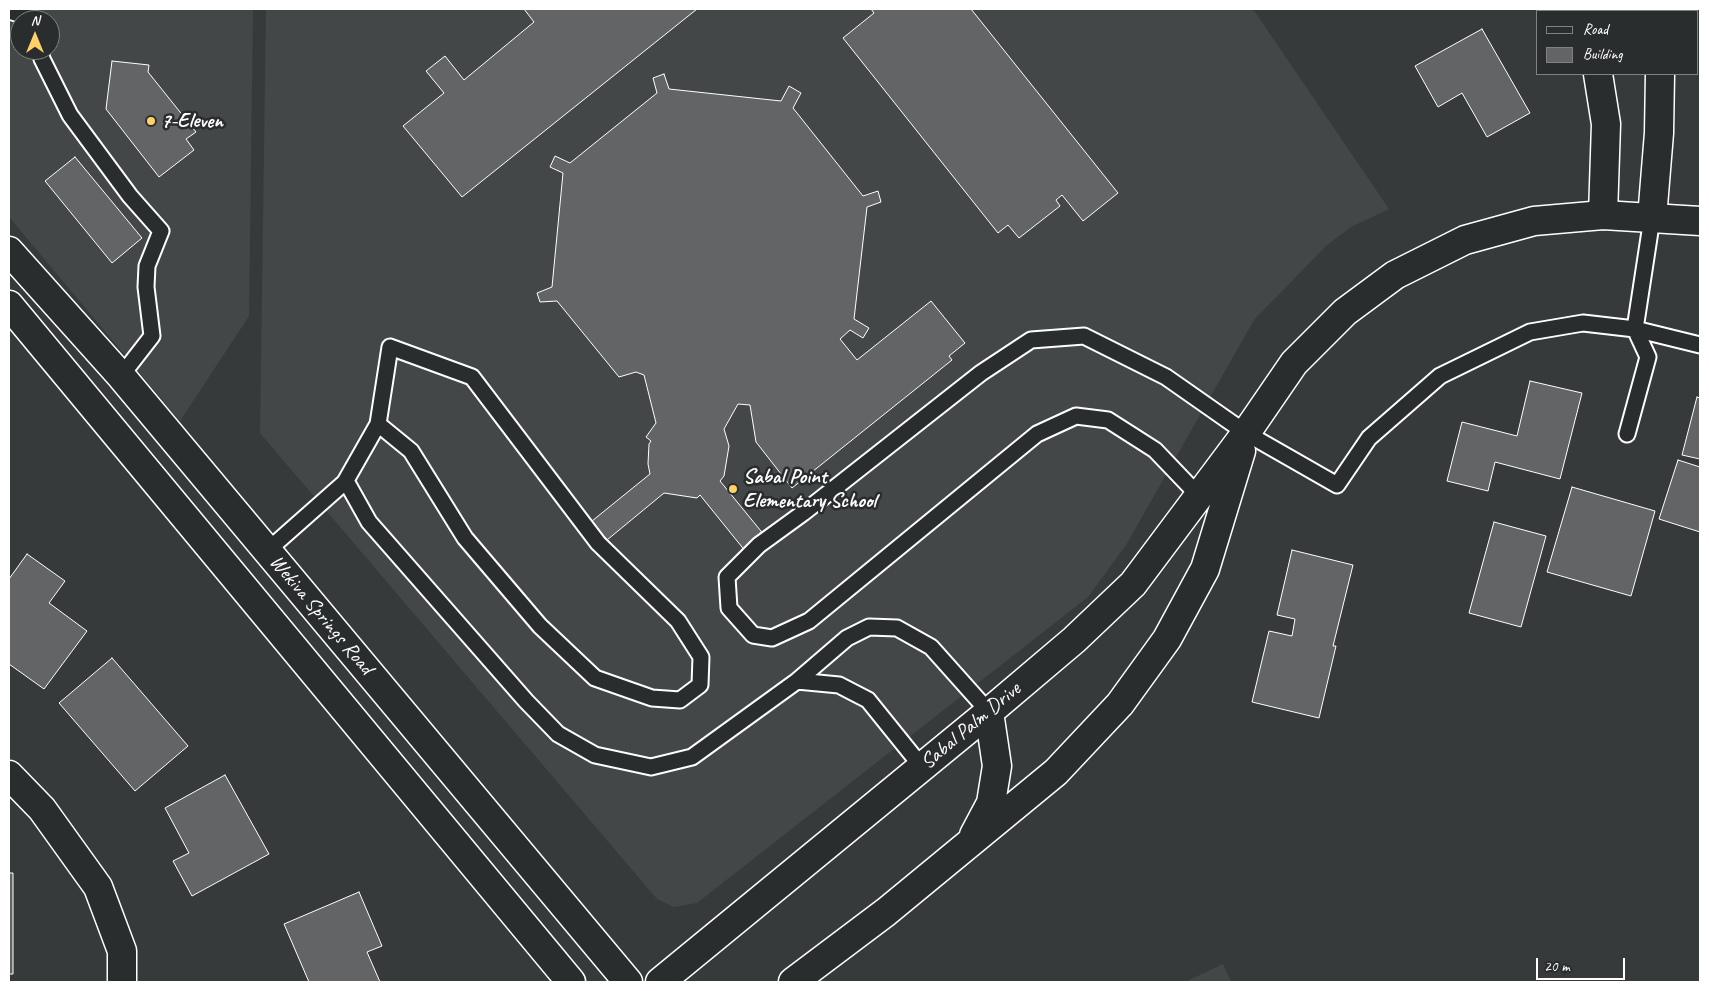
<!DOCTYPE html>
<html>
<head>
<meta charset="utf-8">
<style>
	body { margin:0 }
	#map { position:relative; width:1709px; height:991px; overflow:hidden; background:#373a3b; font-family:Caveat,sans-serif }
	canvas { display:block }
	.frame { position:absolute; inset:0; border:10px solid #fff; pointer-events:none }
	.legend { position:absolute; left:1536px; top:10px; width:162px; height:65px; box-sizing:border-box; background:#2a2d2e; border:1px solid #7f8182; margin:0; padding:6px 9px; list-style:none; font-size:15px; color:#fff }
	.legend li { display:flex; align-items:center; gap:10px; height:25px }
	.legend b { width:25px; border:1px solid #7f8182 }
	.north { position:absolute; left:10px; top:10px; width:50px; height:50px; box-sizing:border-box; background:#2a2d2e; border:1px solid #7f8182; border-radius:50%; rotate:0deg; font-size:14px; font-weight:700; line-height:20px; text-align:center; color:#fff }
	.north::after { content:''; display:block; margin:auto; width:18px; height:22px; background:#ffd166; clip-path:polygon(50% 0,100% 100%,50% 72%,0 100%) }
	.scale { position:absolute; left:1536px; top:958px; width:89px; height:22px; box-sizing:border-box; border:2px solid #fff; border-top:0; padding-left:6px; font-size:15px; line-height:18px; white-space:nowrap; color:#fff; -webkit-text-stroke:4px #2a2d2e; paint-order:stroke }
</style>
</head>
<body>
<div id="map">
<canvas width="1709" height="991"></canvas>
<div class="frame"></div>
<ul class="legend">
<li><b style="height:6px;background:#2a2d2e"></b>Road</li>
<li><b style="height:14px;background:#636465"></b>Building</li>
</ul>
<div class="north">N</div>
<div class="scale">20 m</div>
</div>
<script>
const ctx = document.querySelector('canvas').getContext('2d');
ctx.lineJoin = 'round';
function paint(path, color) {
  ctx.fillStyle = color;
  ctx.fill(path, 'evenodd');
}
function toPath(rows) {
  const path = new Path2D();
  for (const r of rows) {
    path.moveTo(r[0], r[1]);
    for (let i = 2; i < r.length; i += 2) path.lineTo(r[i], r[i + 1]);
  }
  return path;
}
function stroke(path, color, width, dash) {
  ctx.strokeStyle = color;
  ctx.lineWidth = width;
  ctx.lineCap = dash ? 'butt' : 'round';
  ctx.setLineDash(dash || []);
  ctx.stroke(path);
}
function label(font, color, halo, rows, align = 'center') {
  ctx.font = font + ' Caveat,sans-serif';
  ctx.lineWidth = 5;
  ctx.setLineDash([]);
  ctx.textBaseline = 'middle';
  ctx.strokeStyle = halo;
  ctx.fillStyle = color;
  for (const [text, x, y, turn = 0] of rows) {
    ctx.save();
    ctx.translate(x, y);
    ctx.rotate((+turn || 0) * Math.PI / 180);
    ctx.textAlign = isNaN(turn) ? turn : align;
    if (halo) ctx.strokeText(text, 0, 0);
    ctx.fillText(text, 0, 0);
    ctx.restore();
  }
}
paint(toPath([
	[9,9,253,9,249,316,180,421,9,217],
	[20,20,50,20,50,50,20,50],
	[266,9,1253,9,1389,209,1351,227,1326,246,1254,320,1126,545,1088,597,697,903,674,907,657,899,260,433],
	[1223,964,1231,982,1185,982]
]), '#444748');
const building = toPath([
	[524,9,697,9,462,197,403,126,444,93,426,71,445,56,464,80,534,22,524,9],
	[871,9,971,9,1118,193,1083,221,1062,195,1056,200,1060,206,1019,238,1008,225,998,233,843,38,874,13,871,9],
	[1482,29,1530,113,1487,137,1462,93,1438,107,1415,66,1482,29],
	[112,61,149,65,148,72,196,132,186,139,194,150,159,177,106,109,112,61],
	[664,74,669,89,781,101,789,86,801,93,793,108,863,196,878,191,881,202,867,207,854,319,869,328,863,338,850,330,840,339,857,360,931,301,965,343,949,356,952,360,792,488,756,442,750,405,738,404,724,429,729,446,724,476,720,481,765,536,746,552,700,495,697,498,664,493,607,540,592,521,650,474,648,464,649,444,651,441,646,437,656,423,644,375,636,372,619,377,557,301,540,302,537,293,552,287,563,173,550,167,555,156,570,163,657,93,653,78,664,74],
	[75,157,142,238,112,263,45,181,75,157],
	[1530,381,1582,393,1560,479,1495,462,1488,491,1447,481,1462,422,1517,436,1530,381],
	[1697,397,1700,398,1700,459,1682,455,1697,397],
	[1678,460,1700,467,1700,532,1659,519,1678,460],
	[1572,487,1655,511,1631,596,1547,572,1572,487],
	[1494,522,1546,536,1521,627,1469,613,1494,522],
	[1292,550,1353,565,1333,646,1336,646,1319,718,1252,702,1269,631,1292,636,1295,619,1277,615,1292,550],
	[27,554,65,581,49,603,87,631,44,689,9,664,9,579,27,554],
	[112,658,188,746,135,791,59,703,112,658],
	[225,775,269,854,192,896,173,861,189,853,165,808,225,775],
	[9,873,13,873,13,974,9,974,9,873],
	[359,892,382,946,367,952,380,982,309,982,284,924,359,892]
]);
paint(building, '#636465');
stroke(building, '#fff', 1);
const service = toPath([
	[9,11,32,18,33,20],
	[40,50,42,59,70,115,130,196,161,231,147,266,146,287,152,336,121,376],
	[1652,218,1635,329,1700,345],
	[346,481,369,522,526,701,558,734,595,755,651,767,692,757,797,681,847,638,869,627,897,628,931,647,989,712],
	[1199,496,1155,450,1108,420,1076,416,1037,434,809,621,772,638,753,635,729,608,727,577,759,545,803,513,981,373,1031,340,1084,336,1166,377,1246,433,1337,485,1369,438,1440,376,1530,332,1583,323,1635,329,1648,357,1627,434],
	[267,551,345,482,378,424,390,347,472,377,598,543,678,621,701,657,700,685,680,700,652,698,595,678,540,626,465,538,411,451,378,424],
	[797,681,839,685,868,700,922,767]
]);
const minor = toPath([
	[1567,9,1568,11],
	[1650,9,1650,11],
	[1598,74,1606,124,1603,215],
	[1652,218,1659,133,1660,74],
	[9,775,42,809,98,887,122,951,122,982]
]);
const tertiary = toPath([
	[974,835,991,803,997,766,989,712],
	[660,982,989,712,1074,640,1133,584,1246,433,1294,363,1345,312,1395,275,1465,240,1534,221,1603,215,1700,221],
	[793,982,886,912,1056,772,1120,704,1167,639,1205,569,1241,451]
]);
const secondary = toPath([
	[9,251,121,376,628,982],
	[9,305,571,982]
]);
stroke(service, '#fff', 19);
stroke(minor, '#fff', 31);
stroke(tertiary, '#fff', 31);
stroke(secondary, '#fff', 31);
stroke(service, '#2a2d2e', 15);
stroke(minor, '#2a2d2e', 28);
stroke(tertiary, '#2a2d2e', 28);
stroke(secondary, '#2a2d2e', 28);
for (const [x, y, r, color] of [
	[151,121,5,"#ffd166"],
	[733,489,5,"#ffd166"]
]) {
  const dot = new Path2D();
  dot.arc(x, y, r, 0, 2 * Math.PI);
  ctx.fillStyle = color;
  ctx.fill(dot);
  stroke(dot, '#2a2d2e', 2);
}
label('bold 21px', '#fff', '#2a2d2e', [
	["7-Eleven",161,121],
	["Sabal Point",743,477],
	["Elementary School",743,501]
], 'left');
label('21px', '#fff', '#2a2d2e', [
	["Wekiva Springs Road",321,615,50],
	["Sabal Palm Drive",971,726,-40]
]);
</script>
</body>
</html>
